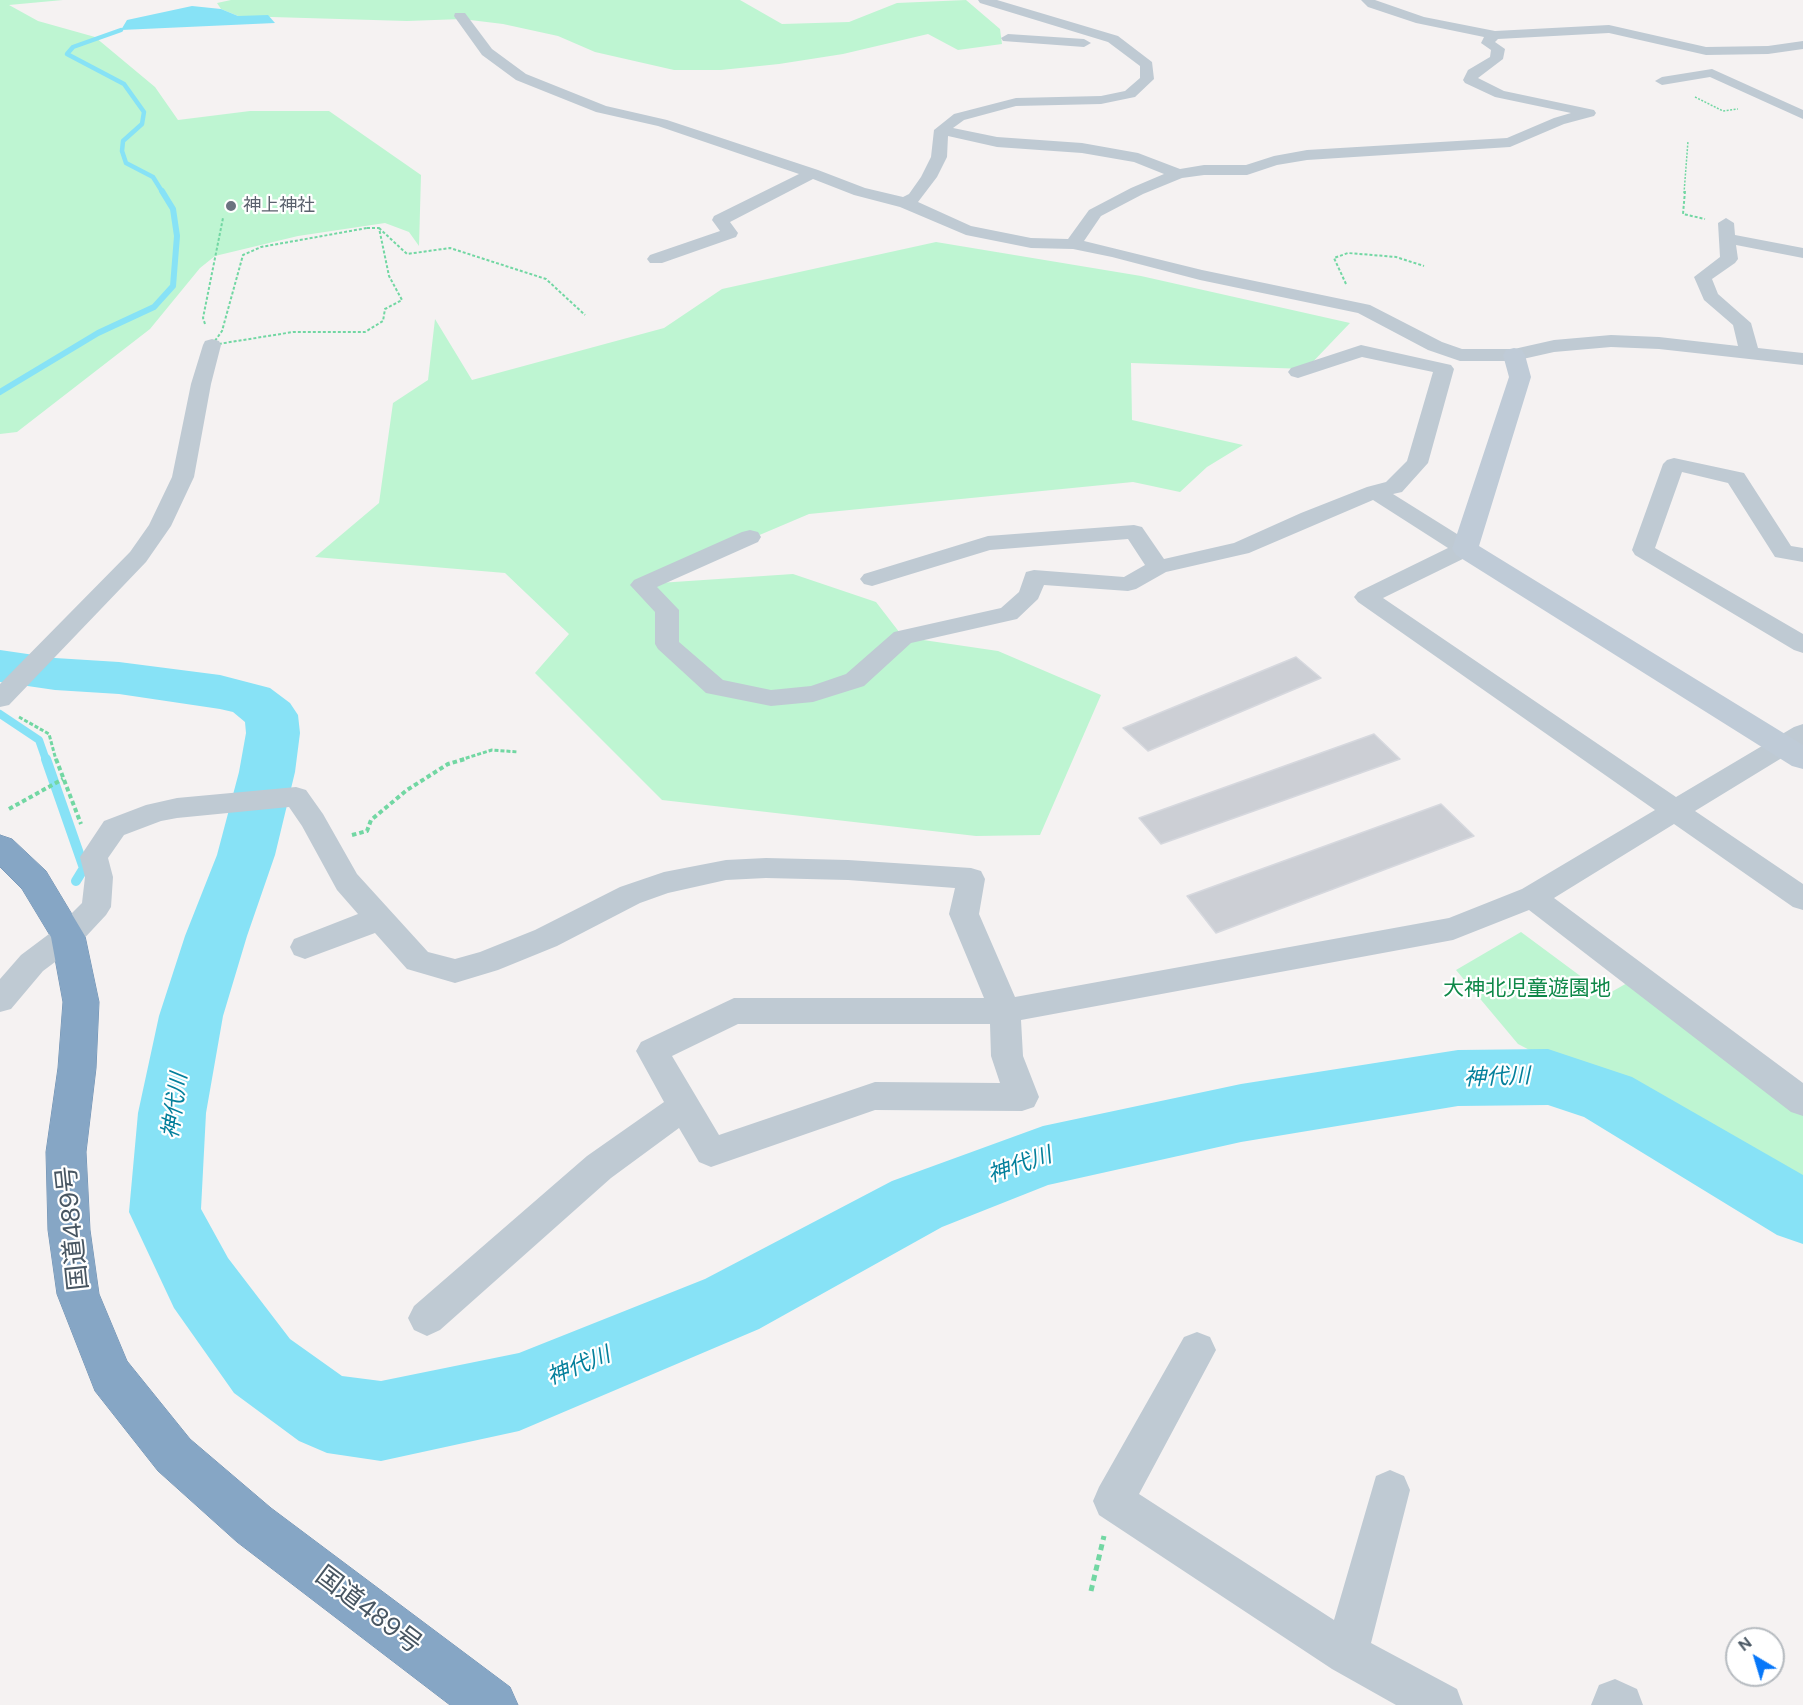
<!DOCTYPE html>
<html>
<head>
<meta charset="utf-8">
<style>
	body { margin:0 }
	#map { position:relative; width:1803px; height:1705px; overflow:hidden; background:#f5f2f2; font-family:"DM Sans",sans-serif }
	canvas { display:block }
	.north { position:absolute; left:1725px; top:1627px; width:60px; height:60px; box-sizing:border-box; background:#fff; border:2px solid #b6bbc0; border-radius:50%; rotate:322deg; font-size:16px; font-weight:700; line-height:24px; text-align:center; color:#485662 }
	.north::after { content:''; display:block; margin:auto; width:21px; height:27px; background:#0777f9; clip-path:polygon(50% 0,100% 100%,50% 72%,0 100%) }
</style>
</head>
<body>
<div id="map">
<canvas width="1803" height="1705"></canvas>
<div class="north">N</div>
</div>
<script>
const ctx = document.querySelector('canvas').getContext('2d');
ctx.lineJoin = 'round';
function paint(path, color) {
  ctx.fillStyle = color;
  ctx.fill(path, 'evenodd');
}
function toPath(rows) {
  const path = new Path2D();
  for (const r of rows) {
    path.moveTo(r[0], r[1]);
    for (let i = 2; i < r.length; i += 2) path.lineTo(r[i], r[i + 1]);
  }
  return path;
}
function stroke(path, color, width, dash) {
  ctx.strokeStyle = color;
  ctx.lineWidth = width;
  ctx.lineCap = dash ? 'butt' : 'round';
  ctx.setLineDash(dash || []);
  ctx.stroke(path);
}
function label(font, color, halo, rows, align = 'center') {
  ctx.font = font + ' "DM Sans","Noto Sans JP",sans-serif';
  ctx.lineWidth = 4.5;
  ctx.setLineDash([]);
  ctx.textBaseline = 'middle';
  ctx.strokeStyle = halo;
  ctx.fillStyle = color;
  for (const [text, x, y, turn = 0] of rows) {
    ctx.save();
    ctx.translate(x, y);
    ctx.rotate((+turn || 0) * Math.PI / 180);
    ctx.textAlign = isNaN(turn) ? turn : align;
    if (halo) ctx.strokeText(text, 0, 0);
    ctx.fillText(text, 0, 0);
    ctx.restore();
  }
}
paint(toPath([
	[0,0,63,0,9,5,38,21,95,37,155,87,178,120,250,111,329,111,421,175,419,246,409,232,385,223,298,236,215,256,200,268,150,329,17,432,0,434],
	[231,0,740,0,782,24,849,22,897,3,966,0,1000,29,1002,44,958,50,928,34,843,54,779,64,721,70,674,70,595,52,558,36,503,24,462,19,407,21,238,16,221,9,217,3],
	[936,242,1141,276,1350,323,1306,369,1131,363,1132,420,1243,445,1207,467,1180,492,1133,482,809,514,644,584,793,574,876,602,903,637,998,651,1101,695,1040,835,976,836,662,800,535,673,569,634,505,573,315,557,379,503,393,403,428,380,435,319,472,380,664,328,722,289],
	[1521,932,1606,995,1636,978,1803,1102,1803,1216,1595,1084,1518,1044,1456,970]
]), '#bef5d2');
paint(toPath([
	[192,6,221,9,238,16,268,15,275,23,121,30,127,20]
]), '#87e2f6');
stroke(toPath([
	[121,30,73,47,67,54,124,84,144,112,142,124,123,141,122,151,126,163,153,177,163,193]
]), '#87e2f6', 4.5);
stroke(toPath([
	[0,392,98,333,154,307,173,286,177,236,173,209,162,191]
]), '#87e2f6', 6);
stroke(toPath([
	[0,714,39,740,46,760]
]), '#87e2f6', 8);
stroke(toPath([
	[46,759,84,868,76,881]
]), '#87e2f6', 10);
paint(toPath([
	[0,650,55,658,119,662,220,675,270,688,290,703,298,715,300,733,295,772,275,855,247,936,223,1016,206,1113,201,1209,228,1258,290,1339,342,1376,381,1381,519,1353,705,1279,892,1181,1043,1126,1241,1084,1458,1050,1548,1049,1632,1077,1803,1175,1803,1244,1777,1235,1584,1117,1548,1105,1458,1106,1241,1142,1048,1185,942,1227,759,1329,519,1431,381,1461,327,1453,299,1441,234,1393,174,1308,129,1212,138,1113,159,1016,185,936,217,855,239,772,246,733,245,722,233,712,220,709,119,694,55,690,0,682,0,650]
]), '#87e2f6');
const building = toPath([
	[1296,657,1321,678,1148,751,1123,728,1296,657],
	[1374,734,1400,759,1161,844,1139,818,1374,734],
	[1441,804,1474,836,1216,933,1187,896,1441,804]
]);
paint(building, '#cccfd5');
stroke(building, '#d6d8de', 1.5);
const highway = toPath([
	[0,835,12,839,46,871,85,936,99,1002,96,1068,86,1152,90,1230,99,1294,127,1361,190,1439,271,1508,510,1687,518,1705,450,1705,237,1542,158,1471,95,1391,57,1294,48,1230,46,1152,58,1068,63,1002,51,937,22,889,0,867,0,835]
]);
stroke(highway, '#7191b1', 1);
stroke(toPath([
	[1695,97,1723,111,1738,109],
	[1684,193,1688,141]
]), '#72d7a3', 1.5, [2, 1.5]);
stroke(toPath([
	[1685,191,1683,214,1705,219],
	[367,228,379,228,389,276,402,300,385,309,383,321,365,332,293,332,212,345,222,331,243,255,261,247,367,228],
	[379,228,407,254,450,248,546,279,585,315],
	[1346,284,1334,258,1348,253,1396,257,1424,266],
	[205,324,203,318,223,218]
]), '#72d7a3', 2, [3, 2]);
stroke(toPath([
	[19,717,49,734,56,760],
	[460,760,492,750,518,752]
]), '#72d7a3', 3, [4, 2]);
stroke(toPath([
	[56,759,81,824],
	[9,809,63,779],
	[352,835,367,831,371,820,407,790,448,764,465,759]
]), '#72d7a3', 4, [4.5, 3]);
stroke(toPath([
	[1091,1591,1104,1536]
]), '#72d7a3', 5, [6, 4.5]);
paint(toPath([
	[978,0,997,0,1118,36,1152,62,1154,79,1135,97,1130,98,1101,104,1016,106,964,120,953,128,997,137,1082,143,1138,153,1180,169,1204,165,1246,165,1274,156,1307,150,1507,138,1554,118,1571,113,1495,97,1465,83,1463,80,1468,70,1490,57,1491,50,1481,43,1484,37,1416,23,1368,7,1361,0,1375,0,1424,17,1495,31,1609,25,1706,47,1768,46,1803,41,1803,49,1768,54,1706,55,1609,33,1498,39,1495,42,1505,49,1503,59,1478,78,1504,91,1594,110,1596,113,1594,116,1564,124,1510,147,1307,160,1277,165,1247,175,1204,175,1182,178,1143,194,1101,216,1084,241,1202,270,1370,305,1442,342,1462,349,1514,349,1554,340,1611,335,1659,337,1738,346,1733,325,1704,300,1694,277,1720,257,1718,223,1726,218,1734,223,1735,235,1803,248,1803,258,1736,245,1738,259,1735,263,1712,279,1718,294,1751,323,1758,348,1803,353,1803,365,1659,349,1611,347,1554,352,1514,361,1460,361,1428,350,1358,313,1200,280,1112,257,1073,249,1031,248,966,235,900,207,854,195,813,179,730,222,738,233,736,237,662,263,650,263,647,259,650,255,720,231,712,220,714,216,799,174,658,126,596,112,516,80,482,55,454,16,455,13,465,13,492,49,526,74,606,106,667,120,818,170,865,188,903,197,909,194,921,177,931,157,934,130,954,114,1016,98,1101,96,1125,91,1140,78,1140,66,1108,42,980,3,978,0],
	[948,136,997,147,1082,153,1134,162,1164,174,1131,188,1089,210,1068,239,1031,238,971,226,918,202,937,177,947,157,948,136],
	[1008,34,1084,39,1091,43,1084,47,1003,41,1001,38,1008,34],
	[1712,69,1803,110,1803,119,1710,77,1662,85,1655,81,1662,77,1712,69],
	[212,339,219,341,221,345,211,384,194,477,171,526,146,562,9,705,0,707,0,684,130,552,149,525,172,477,191,384,203,345,205,341,212,339],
	[1361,345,1451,365,1454,369,1428,463,1402,492,1393,494,1473,544,1476,549,1473,554,1383,598,1676,797,1794,727,1803,724,1803,745,1695,811,1803,884,1803,910,1793,907,1674,824,1554,898,1803,1083,1803,1116,1791,1112,1529,910,1453,940,1021,1020,1023,1056,1039,1097,1034,1107,1022,1111,875,1110,711,1167,699,1162,679,1128,611,1178,440,1330,427,1336,414,1330,408,1318,414,1306,587,1156,664,1102,636,1051,641,1042,734,998,984,998,949,914,955,888,848,880,766,878,726,880,668,893,640,903,557,946,498,970,455,983,407,969,375,933,305,959,294,955,290,947,294,939,358,914,337,890,302,826,289,807,177,818,161,821,124,835,108,858,113,877,111,907,106,915,79,944,43,971,11,1009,0,1012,0,979,21,955,57,928,82,903,85,877,80,857,104,821,146,805,177,798,296,787,306,790,323,814,357,874,428,952,455,959,480,952,535,930,620,887,664,872,726,860,766,858,848,860,971,868,981,871,985,879,979,914,1015,997,1449,918,1522,889,1655,810,1358,602,1354,597,1358,592,1448,548,1373,500,1249,553,1166,572,1136,589,1128,591,1044,585,1038,599,1017,619,911,643,864,686,813,702,771,706,706,693,658,649,655,644,655,612,630,585,634,580,742,532,750,530,758,532,761,537,758,542,657,587,679,610,679,642,723,680,771,690,811,686,846,674,894,632,1001,608,1019,592,1026,572,1034,570,1124,577,1145,565,1128,539,990,550,872,586,864,584,860,579,864,574,988,536,1134,525,1142,527,1164,559,1234,543,1301,513,1367,487,1386,482,1407,461,1433,372,1362,357,1298,378,1291,376,1288,372,1291,368,1361,345],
	[738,1024,990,1024,991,1056,1000,1083,875,1082,719,1135,672,1056,738,1024],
	[1674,458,1744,473,1791,546,1803,548,1803,562,1775,557,1728,483,1682,472,1655,548,1803,634,1803,653,1794,650,1635,555,1632,550,1663,464,1667,460,1674,458],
	[1197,1332,1210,1337,1216,1350,1139,1494,1334,1620,1376,1476,1390,1470,1404,1476,1410,1490,1371,1643,1457,1689,1463,1705,1396,1705,1332,1669,1099,1515,1093,1501,1099,1487,1184,1337,1197,1332],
	[1615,1679,1637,1689,1643,1705,1591,1705,1599,1685,1615,1679]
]), '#bfcad3');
paint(toPath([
	[1514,348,1522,350,1525,355,1531,377,1479,546,1803,745,1803,769,1792,766,1456,555,1452,549,1509,377,1503,355,1506,350,1514,348]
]), '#bfcbd7');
paint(highway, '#86a6c5');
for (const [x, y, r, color] of [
	[231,206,6,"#6b7280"]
]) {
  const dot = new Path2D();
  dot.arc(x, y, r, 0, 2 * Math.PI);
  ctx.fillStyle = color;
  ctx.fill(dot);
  stroke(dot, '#fff', 2);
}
label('18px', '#5b616d', '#fff', [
	["神上神社",243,206]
], 'left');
label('21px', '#0e8848', '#fff', [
	["大神北児童遊園地",1527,989]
]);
label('italic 22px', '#037f9b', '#fff', [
	["神代川",1497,1078,-2],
	["神代川",176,1106,-82],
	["神代川",1020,1166,-19],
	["神代川",579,1367,-22]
]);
label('26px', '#485662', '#fff', [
	["国道489号",74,1228,-96],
	["国道489号",368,1611,37]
]);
</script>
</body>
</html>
